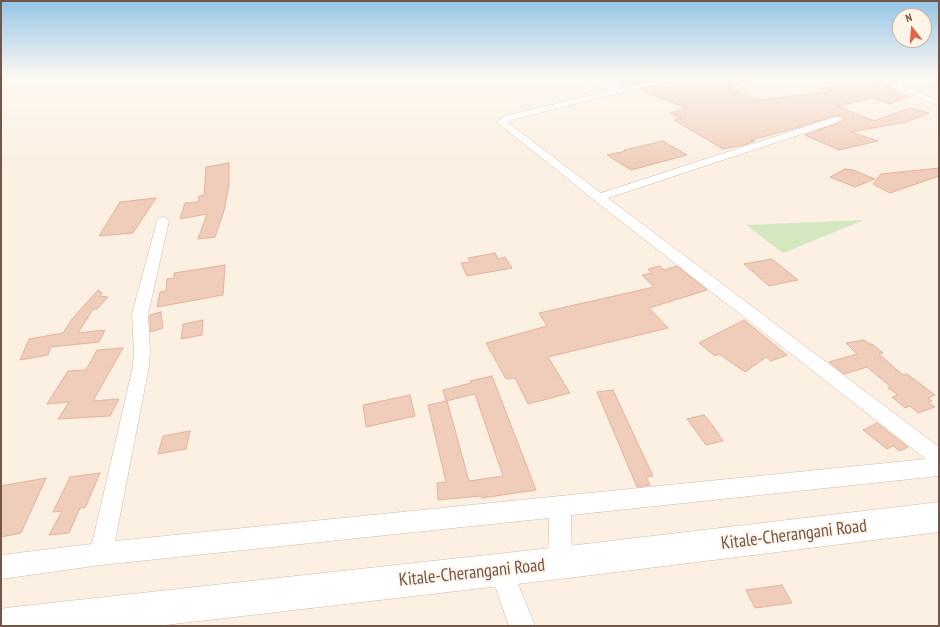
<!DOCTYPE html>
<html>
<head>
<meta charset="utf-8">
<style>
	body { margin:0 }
	#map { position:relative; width:940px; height:627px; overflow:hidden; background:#fbf0e2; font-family:"PT Sans Narrow",sans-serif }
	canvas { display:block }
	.frame { position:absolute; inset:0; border:2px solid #72564a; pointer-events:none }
	.north { position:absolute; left:892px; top:8px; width:40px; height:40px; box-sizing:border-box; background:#fef4e8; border:1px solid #c6b5a9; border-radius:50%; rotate:343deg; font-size:11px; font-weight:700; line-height:16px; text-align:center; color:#72564a }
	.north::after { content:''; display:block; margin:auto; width:14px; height:18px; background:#e1654b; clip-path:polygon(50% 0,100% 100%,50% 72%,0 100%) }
</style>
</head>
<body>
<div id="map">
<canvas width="940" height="627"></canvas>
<div class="frame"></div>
<div class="north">N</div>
</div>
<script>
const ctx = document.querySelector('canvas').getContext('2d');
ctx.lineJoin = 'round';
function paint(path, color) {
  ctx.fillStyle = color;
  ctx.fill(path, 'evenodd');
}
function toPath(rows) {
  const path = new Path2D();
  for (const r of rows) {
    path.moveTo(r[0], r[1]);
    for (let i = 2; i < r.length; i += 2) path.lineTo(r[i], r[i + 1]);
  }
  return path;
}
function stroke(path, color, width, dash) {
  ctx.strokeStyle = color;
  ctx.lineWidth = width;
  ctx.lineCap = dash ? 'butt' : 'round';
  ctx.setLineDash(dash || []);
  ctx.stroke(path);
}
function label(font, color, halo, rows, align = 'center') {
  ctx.font = font + ' "PT Sans Narrow",sans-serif';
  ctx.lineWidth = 3.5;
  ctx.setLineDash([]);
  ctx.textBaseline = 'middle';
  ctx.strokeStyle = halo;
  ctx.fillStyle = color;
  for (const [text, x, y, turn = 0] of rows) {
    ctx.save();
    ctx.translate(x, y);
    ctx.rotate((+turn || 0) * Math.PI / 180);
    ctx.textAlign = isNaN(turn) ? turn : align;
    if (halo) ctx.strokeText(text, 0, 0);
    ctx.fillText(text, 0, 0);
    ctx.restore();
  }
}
paint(toPath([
	[864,220,783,253,746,225]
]), '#d3e8c1');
const building = toPath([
	[639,78,647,81,628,85,619,82,639,78],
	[703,78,747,78,747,80,728,87,759,100,832,91,822,88,875,80,898,90,891,91,908,96,890,104,873,98,838,106,874,121,910,108,929,113,906,122,851,132,878,141,839,150,805,135,841,122,843,118,841,116,835,116,793,129,751,140,755,141,744,145,723,149,674,120,681,118,670,113,686,108,639,89,657,85,666,88,703,78],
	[663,141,687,155,631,170,607,155,626,151,624,150,663,141],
	[229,163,229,185,224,211,215,237,198,239,207,214,180,219,185,203,198,202,199,196,204,195,206,167,229,163],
	[939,168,939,176,890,193,873,184,881,174,939,168],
	[845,169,853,170,875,179,855,187,830,177,845,169],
	[156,198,133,233,99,236,120,202,156,198],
	[495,253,498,259,505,257,512,268,467,276,461,263,470,262,468,258,495,253],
	[772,259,798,280,769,286,744,264,772,259],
	[225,265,223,295,157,307,160,292,166,291,167,279,174,278,174,273,225,265],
	[660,266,664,270,677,266,707,290,649,308,668,328,548,357,570,393,528,404,515,378,506,379,486,343,547,326,539,313,654,287,642,275,652,273,648,269,660,266],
	[98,290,102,293,100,296,108,297,97,309,93,309,78,333,105,330,99,342,51,347,48,355,20,360,29,339,63,333,72,319,98,290],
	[161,312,163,328,150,332,150,315,161,312],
	[203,320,202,335,181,339,183,324,203,320],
	[744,320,787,355,771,361,766,357,745,372,719,354,715,356,699,343,744,320],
	[864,340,869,344,872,344,883,353,879,354,903,375,907,374,935,395,928,398,932,401,928,402,935,407,918,413,910,406,905,408,892,397,898,395,888,388,891,387,867,367,844,374,829,362,857,354,846,343,864,340],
	[123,348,93,401,119,399,110,416,58,419,69,402,47,404,68,371,86,370,97,350,123,348],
	[492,376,536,490,482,498,481,496,438,500,437,483,446,482,428,405,447,401,469,481,503,476,475,394,446,401,443,390,471,383,470,381,492,376],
	[613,390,653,476,646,477,650,485,637,487,597,392,613,390],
	[410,395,415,416,366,427,363,405,410,395],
	[704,415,713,426,723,441,706,445,687,419,704,415],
	[877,423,908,447,900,451,893,446,887,449,863,430,877,423],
	[190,431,186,449,158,454,163,436,190,431],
	[100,473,85,508,80,508,69,533,49,535,62,511,53,512,70,477,100,473],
	[46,478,21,533,1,537,1,486,46,478],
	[782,585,792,603,755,608,746,590,782,585]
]);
paint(building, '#f0cdbb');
stroke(building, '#e2b39c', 1);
const minor = toPath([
	[582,78,592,78,619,89,664,78,678,78,511,120,507,122,601,193,835,117,841,117,842,119,841,121,608,198,939,447,939,476,571,515,572,563,568,571,560,575,552,571,548,563,549,518,101,565,1,579,1,555,92,544,133,366,134,351,132,314,157,221,159,218,163,217,167,218,169,221,148,314,150,351,149,366,115,541,926,459,594,200,497,122,505,116,610,91,582,78],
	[875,78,885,78,939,101,939,106,875,78],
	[501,557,509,561,535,626,509,626,489,569,493,561,501,557]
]);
const secondary = toPath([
	[939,502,939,532,560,579,157,626,1,626,1,610,5,608,560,547,939,502]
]);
stroke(minor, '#cebaac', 1);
stroke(secondary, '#d1b9a9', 1);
paint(minor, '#fff');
paint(secondary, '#fff');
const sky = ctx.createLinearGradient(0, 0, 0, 166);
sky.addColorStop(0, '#95c5e6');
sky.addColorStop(0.47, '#fdf8f2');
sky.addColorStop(1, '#fdf8f200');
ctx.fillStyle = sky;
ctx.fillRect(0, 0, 940, 166);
label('18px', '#72564a', '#fef4e8', [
	["Kitale-Cherangani Road",794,535,-7],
	["Kitale-Cherangani Road",472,573,-6]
]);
</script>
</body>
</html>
